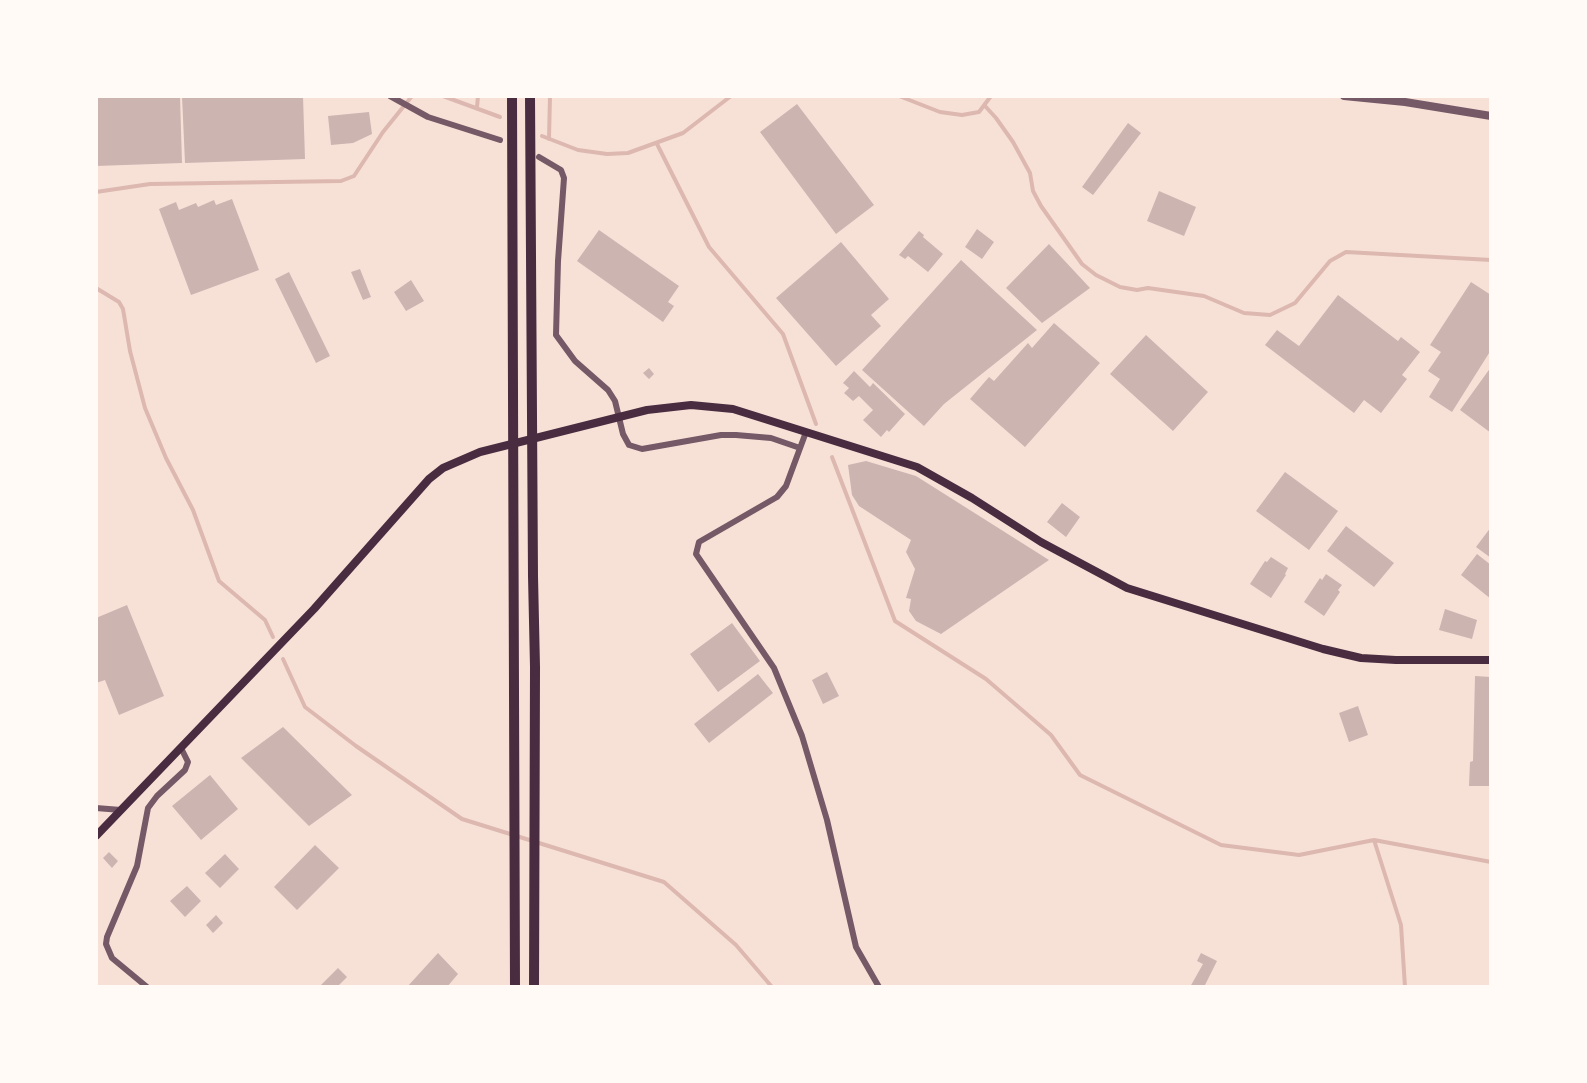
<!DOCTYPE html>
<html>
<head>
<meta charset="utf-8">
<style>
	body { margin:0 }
	#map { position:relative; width:1587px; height:1083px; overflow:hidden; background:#f7e1d7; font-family:"PT Sans",sans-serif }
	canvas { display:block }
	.frame { position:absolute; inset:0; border:98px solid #fffaf5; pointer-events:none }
</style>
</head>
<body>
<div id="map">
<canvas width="1587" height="1083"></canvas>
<div class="frame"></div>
</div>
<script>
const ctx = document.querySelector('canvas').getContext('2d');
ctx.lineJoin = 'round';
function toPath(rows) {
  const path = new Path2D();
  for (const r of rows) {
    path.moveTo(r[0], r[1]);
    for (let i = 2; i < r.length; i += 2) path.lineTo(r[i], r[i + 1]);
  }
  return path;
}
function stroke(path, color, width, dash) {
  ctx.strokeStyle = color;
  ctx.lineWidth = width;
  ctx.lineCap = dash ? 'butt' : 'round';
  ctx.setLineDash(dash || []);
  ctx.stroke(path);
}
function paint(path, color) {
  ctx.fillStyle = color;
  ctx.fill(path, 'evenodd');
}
stroke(toPath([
	[443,96,500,117],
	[899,96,940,112,962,115,979,112,991,96],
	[985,106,996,118,1013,142,1030,173,1033,191,1041,206,1082,264,1096,275,1120,287,1137,290,1148,288,1204,296,1244,313,1270,315,1295,303,1330,261,1346,252,1491,260],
	[477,107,478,96],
	[542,136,578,150,607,154,628,153,683,133,731,96],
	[549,139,550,96],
	[657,144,709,247,783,334,816,424],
	[96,192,150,184,341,181,354,176,383,132,412,96],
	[96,288,119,302,123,309,130,351,145,408,166,458,193,510,219,581,265,620,273,637],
	[832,457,895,621,986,679,1051,735,1080,775,1221,845,1299,855,1374,840,1491,862],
	[283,659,305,707,356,746,462,819,664,882,736,945,772,987],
	[1374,840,1401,925,1405,987]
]), '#dcb8b0', 4);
paint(toPath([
	[96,96,180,96,182,163,96,166],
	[182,96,303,96,305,159,185,163],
	[797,104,874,205,836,234,760,132],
	[369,112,372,134,353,143,331,145,328,116],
	[1128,123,1141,133,1093,195,1082,187],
	[1159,191,1196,207,1184,236,1147,221],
	[232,199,259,270,191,295,159,209,176,202,179,210,196,203,198,207,214,200,216,205],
	[977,229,994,242,982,259,965,247],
	[599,230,679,286,668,302,674,306,663,322,577,261],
	[919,231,924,235,923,237,943,254,928,272,908,256,905,259,899,255],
	[841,242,889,299,871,315,881,326,836,366,776,298],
	[1049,244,1090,288,1042,323,1006,288],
	[961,260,1037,330,944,404,924,426,862,370],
	[360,269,371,297,363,300,351,272],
	[289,272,330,356,316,363,275,279],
	[411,280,424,301,406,311,394,292],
	[1471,282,1491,295,1491,350,1452,412,1429,397,1440,379,1428,371,1441,352,1430,345],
	[1338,295,1398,341,1401,337,1420,352,1402,375,1407,379,1381,413,1364,400,1354,413,1265,345,1277,330,1299,346],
	[1054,323,1100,363,1025,447,970,399,989,377,994,381,1028,343,1032,348],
	[1146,335,1208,392,1173,431,1110,374],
	[1491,367,1491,433,1460,410],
	[649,368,654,374,649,379,643,373],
	[854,371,870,387,873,383,905,414,889,432,887,430,881,437,863,420,873,410,859,396,853,401,844,393,849,388,843,383],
	[866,461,916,476,1049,560,941,634,916,621,909,611,911,599,906,598,915,569,906,552,911,540,859,506,852,495,848,465],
	[1285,472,1338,511,1309,550,1256,511],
	[1062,503,1080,517,1066,537,1047,522],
	[1346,526,1394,563,1374,587,1327,551],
	[1491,527,1491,558,1476,547],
	[1477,554,1491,565,1491,599,1461,575],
	[1271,557,1288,568,1285,574,1286,575,1271,598,1250,584,1265,561,1267,562],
	[1326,574,1342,585,1338,590,1340,592,1324,616,1304,602,1320,578,1322,580],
	[127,605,164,696,119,715,105,680,96,683,96,618],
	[1445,609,1477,620,1472,639,1439,630],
	[732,623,760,661,718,692,690,654],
	[827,672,839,696,823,704,812,680],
	[758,674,773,693,709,743,694,724],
	[1475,676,1491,677,1491,786,1469,786,1470,762,1473,761],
	[1358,706,1368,735,1349,742,1339,713],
	[283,727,352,795,309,826,241,758],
	[210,775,238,809,201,840,172,806],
	[315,845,339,868,297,910,274,887],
	[109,852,118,861,112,868,103,858],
	[225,854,239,869,220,888,205,873],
	[187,886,201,901,185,917,170,901],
	[216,915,223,923,213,933,206,925],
	[438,953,458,974,447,987,407,987],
	[1201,953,1217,961,1204,987,1190,987,1203,964,1197,961],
	[338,968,347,977,337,987,319,987]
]), '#ccb4b1');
stroke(toPath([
	[390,96,428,117,500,140],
	[539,157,561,170,564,178,558,261,556,335,575,361,608,390,615,401,623,434,629,445,642,449,721,435,736,435,771,438,800,448],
	[806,432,786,486,777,497,699,542,696,554,774,668,802,736,827,820,856,947,879,987],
	[96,808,121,810],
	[147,987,112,958,106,944,107,937,137,866,148,808,157,796,185,770,188,762,181,748]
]), '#755966', 6);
stroke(toPath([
	[1344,96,1405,102,1491,116]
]), '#755966', 8);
stroke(toPath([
	[96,836,314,609,429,479,443,468,480,452,647,410,691,405,733,409,917,467,972,498,1041,542,1127,588,1323,649,1361,658,1396,660,1491,660]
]), '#4a2c40', 8);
stroke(toPath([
	[512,96,515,987],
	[530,96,533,576,535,667,534,987]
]), '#4a2c40', 10);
</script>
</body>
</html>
